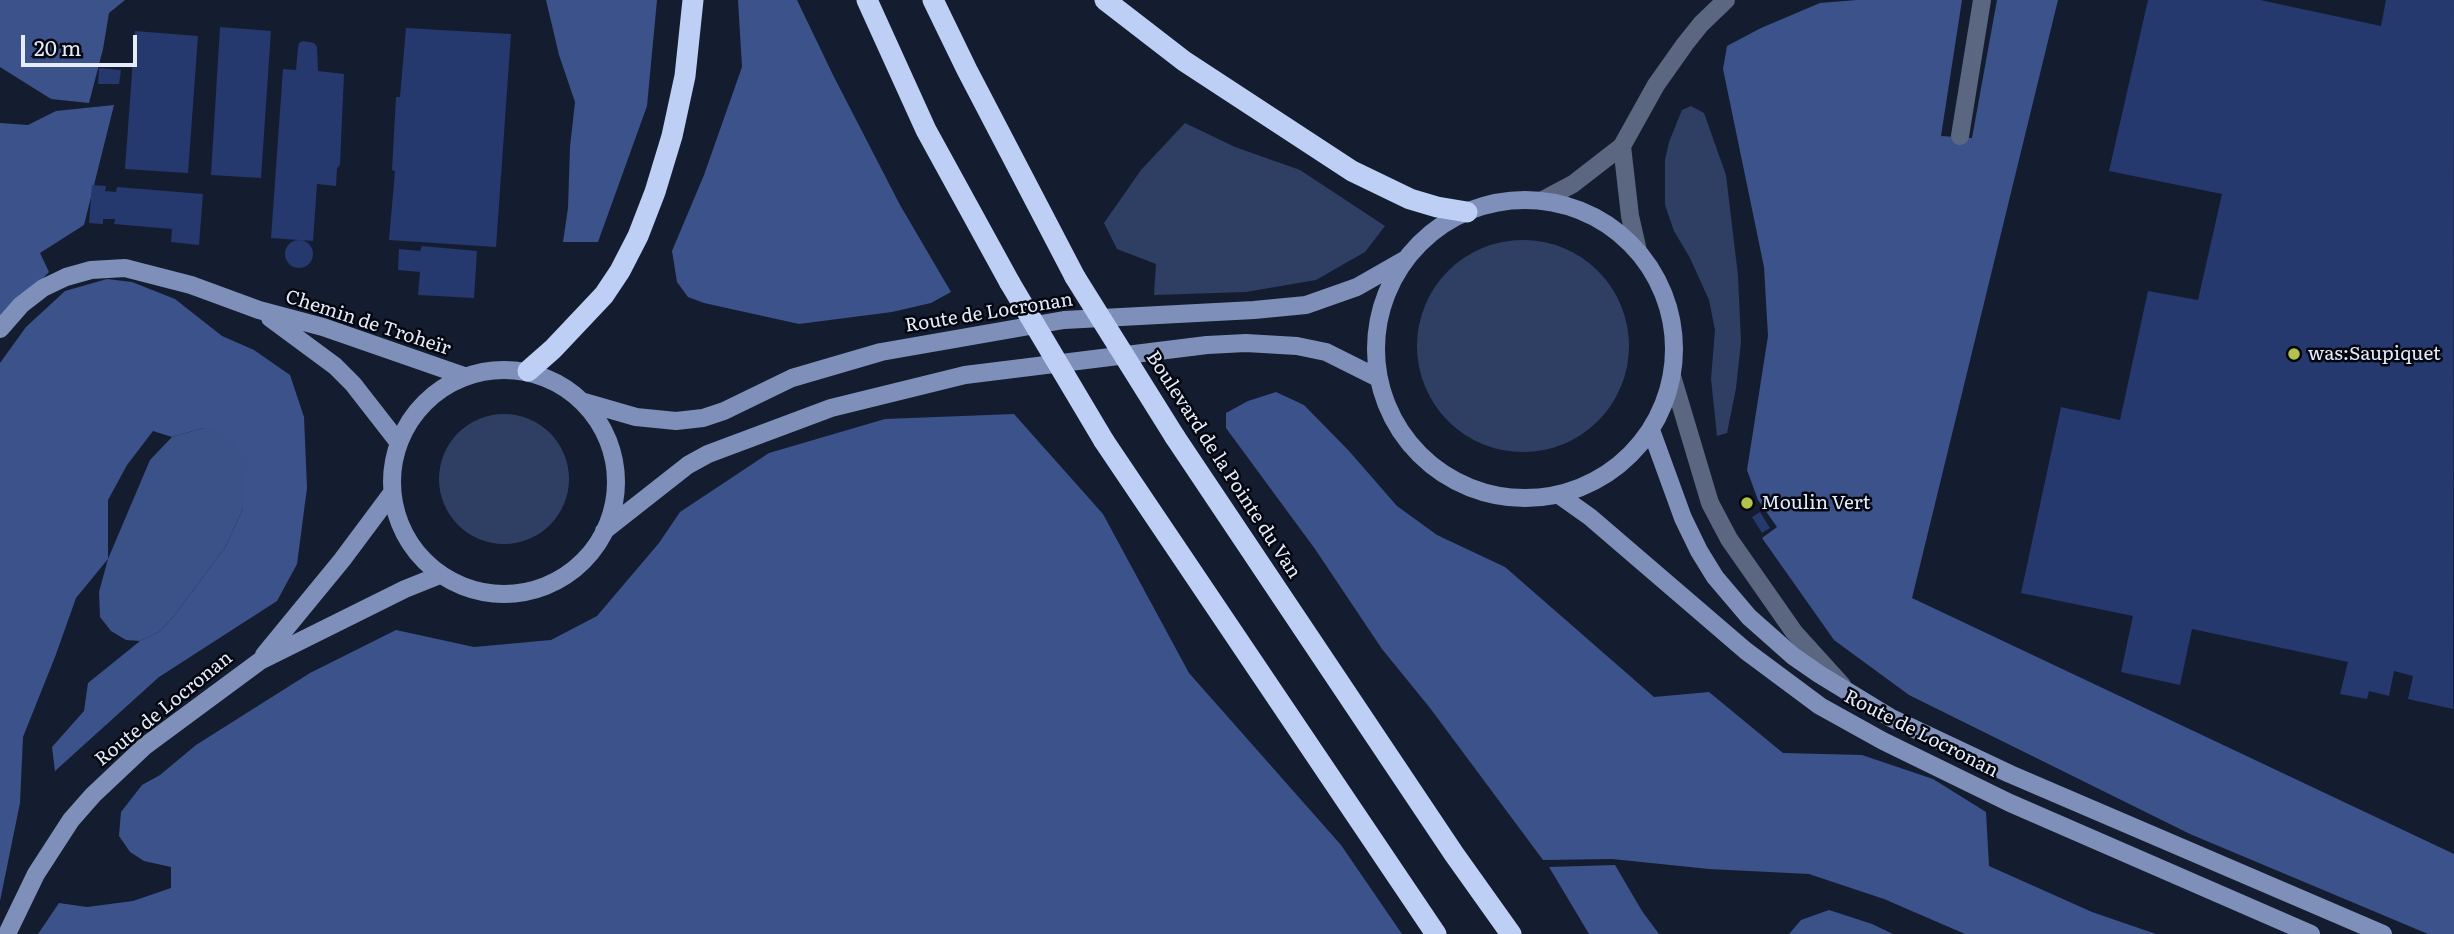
<!DOCTYPE html>
<html>
<head>
<meta charset="utf-8">
<style>
	body { margin:0 }
	#map { position:relative; width:2454px; height:934px; overflow:hidden; background:#141c30; font-family:Literata,serif }
	canvas { display:block }
	.scale { position:absolute; left:21px; top:35px; width:116px; height:32px; box-sizing:border-box; border:4px solid #e5ebf9; border-top:0; padding-left:9px; font-size:21px; line-height:24px; white-space:nowrap; color:#e5ebf9; -webkit-text-stroke:5px #040710; paint-order:stroke }
</style>
</head>
<body>
<div id="map">
<canvas width="2454" height="934"></canvas>
<div class="scale">20 m</div>
</div>
<script>
const ctx = document.querySelector('canvas').getContext('2d');
ctx.lineJoin = 'round';
function paint(path, color) {
  ctx.fillStyle = color;
  ctx.fill(path, 'evenodd');
}
function toPath(rows) {
  const path = new Path2D();
  for (const r of rows) {
    if (r.length === 3) {
      path.moveTo(r[0] + r[2], r[1]);
      path.arc(r[0], r[1], r[2], 0, 2 * Math.PI);
      continue;
    }
    path.moveTo(r[0], r[1]);
    for (let i = 2; i < r.length; i += 2) path.lineTo(r[i], r[i + 1]);
  }
  return path;
}
function stroke(path, color, width, dash) {
  ctx.strokeStyle = color;
  ctx.lineWidth = width;
  ctx.lineCap = dash ? 'butt' : 'round';
  ctx.setLineDash(dash || []);
  ctx.stroke(path);
}
function label(font, color, halo, rows, align = 'center') {
  ctx.font = font + ' Literata,serif';
  ctx.lineWidth = 5;
  ctx.setLineDash([]);
  ctx.textBaseline = 'middle';
  ctx.strokeStyle = halo;
  ctx.fillStyle = color;
  for (const [text, x, y, turn = 0] of rows) {
    ctx.save();
    ctx.translate(x, y);
    ctx.rotate((+turn || 0) * Math.PI / 180);
    ctx.textAlign = isNaN(turn) ? turn : align;
    if (halo) ctx.strokeText(text, 0, 0);
    ctx.fillText(text, 0, 0);
    ctx.restore();
  }
}
paint(toPath([
	[1691,106,1704,113,1726,175,1738,276,1741,342,1736,388,1727,433,1717,436,1711,379,1715,330,1709,300,1690,258,1674,231,1665,205,1665,160,1669,142,1682,110],
	[1185,123,1235,147,1300,170,1385,226,1365,252,1316,280,1246,292,1154,295,1156,264,1117,249,1104,223,1141,170],
	[1523,346,106],
	[504,479,65]
]), '#2f3f64');
paint(toPath([
	[0,0,125,0,109,13,103,49,89,103,51,99,0,67],
	[546,0,657,0,647,106,598,242,563,242,568,208,570,147,575,102,559,55],
	[738,0,797,0,833,75,900,205,951,292,931,303,892,312,799,324,704,303,688,297,677,282,672,251,704,175,742,67],
	[1857,0,1962,0,1941,136,1972,138,1997,0,2058,0,1912,598,2454,854,2454,934,2428,934,2190,834,1909,695,1834,640,1762,538,1777,527,1758,500,1747,470,1768,336,1764,267,1723,69,1727,46,1761,28,1820,3],
	[114,105,84,225,40,253,49,272,0,323,0,123,28,125,56,111],
	[107,279,132,282,175,299,222,336,254,350,290,375,304,417,307,488,297,564,277,601,159,677,55,771,52,747,84,711,88,683,140,641,159,632,174,616,226,546,243,508,203,428,172,437,153,431,127,465,108,500,108,559,76,598,55,657,23,737,20,803,0,901,0,363,26,327,65,291],
	[1276,392,1304,405,1349,451,1397,506,1437,535,1505,567,1654,697,1709,692,1783,753,1862,755,1933,779,1986,812,1989,866,2092,912,2156,934,1965,934,1884,899,1809,874,1709,869,1612,859,1543,860,1430,708,1382,649,1315,549,1226,428,1226,413,1248,401],
	[1014,414,1103,514,1189,673,1341,845,1402,934,38,934,59,903,87,907,133,901,171,888,171,867,144,861,130,852,119,836,121,812,142,785,160,775,196,745,310,673,396,630,474,647,551,640,597,616,659,543,680,512,769,453,885,419],
	[1615,865,1642,911,1659,934,1589,934,1549,867]
]), '#3c528a');
paint(toPath([
	[203,428,228,434,247,460,243,508,226,546,174,616,159,632,140,641,126,640,111,631,100,617,99,592,108,559,150,460,172,437],
	[1829,910,1872,924,1893,934,1789,934,1801,920]
]), '#3b5289');
paint(toPath([
	[2148,0,2260,0,2381,26,2386,0,2454,0,2453,709,2408,699,2413,676,2394,671,2389,696,2369,691,2367,699,2340,694,2348,662,2192,629,2180,685,2121,672,2133,616,2021,593,2061,407,2120,420,2148,291,2198,300,2222,194,2109,171],
	[220,27,271,31,261,178,211,175],
	[406,28,511,34,496,247,389,240,395,171,392,170,396,97,400,97],
	[135,31,198,36,188,173,125,169],
	[303,41,314,43,317,47,318,71,344,74,340,165,337,168,336,186,317,184,313,241,271,238,283,69,296,70,298,48,299,43],
	[99,68,121,70,119,84,98,84],
	[92,185,106,186,105,191,116,192,117,187,203,194,199,245,171,242,172,229,114,224,115,219,103,219,103,224,89,223],
	[299,254,14],
	[422,246,477,251,474,298,418,295,420,272,398,270,399,249,420,251],
	[1760,512,1770,528,1762,533,1752,517]
]), '#25396e');
stroke(toPath([
	[1672,376,1710,503,1729,539,1794,632,1842,685]
]), '#5b6680', 18);
stroke(toPath([
	[1960,136,1982,0],
	[1622,146,1630,216,1638,251],
	[1541,201,1573,184,1622,146,1656,85,1685,44,1701,24,1726,0]
]), '#5b6680', 18);
stroke(toPath([
	[1525,349,149],
	[270,318,335,366,353,384,399,443],
	[0,329,21,305,43,288,66,277,91,270,125,268,191,285,259,310,323,327,464,376],
	[504,482,112],
	[584,402,636,417,676,421,703,418,724,411,792,378,881,352,1064,320,1254,310,1306,305,1357,287,1406,259],
	[1651,430,1683,518,1699,551,1715,577,1749,617,1793,656,1819,674,1891,718,2010,774,2383,934],
	[1559,495,1590,517,1746,651,1820,706,1883,741,2010,803,2311,934],
	[604,531,688,465,708,454,831,408,965,375,1207,345,1246,343,1297,346,1326,352,1378,378],
	[264,655,342,560,392,493],
	[7,934,36,874,71,820,93,795,145,746,260,661,405,589,440,575]
]), '#7e90b9', 18);
stroke(toPath([
	[867,0,926,130,1010,283],
	[933,0,967,70,1075,277],
	[1105,0,1184,61,1352,171,1410,199,1437,207,1467,212],
	[528,371,553,349,604,295,620,271,638,236,655,192,672,136,685,76,693,0],
	[1175,437,1454,854,1511,934],
	[1104,441,1436,934]
]), '#bdcff5', 21);
stroke(toPath([
	[1075,277,1175,437],
	[1010,283,1104,441]
]), '#bdcff5', 21);
for (const [x, y, r, color] of [
	[2294,354,7,"#b3c24b"],
	[1747,503,7,"#b3c24b"]
]) {
  const dot = new Path2D();
  dot.arc(x, y, r, 0, 2 * Math.PI);
  ctx.fillStyle = color;
  ctx.fill(dot);
  stroke(dot, '#040710', 2.5);
}
label('19px', '#e5ebf9', '#040710', [
	["Route de Locronan",989,313,-9],
	["Chemin de Troheïr",368,323,18],
	["Boulevard de la Pointe du Van",1223,465,57],
	["Route de Locronan",164,709,-39],
	["Route de Locronan",1921,734,27]
]);
label('19px', '#e5ebf9', '#040710', [
	["was:Saupiquet",2308,354],
	["Moulin Vert",1761,503]
], 'left');
</script>
</body>
</html>
